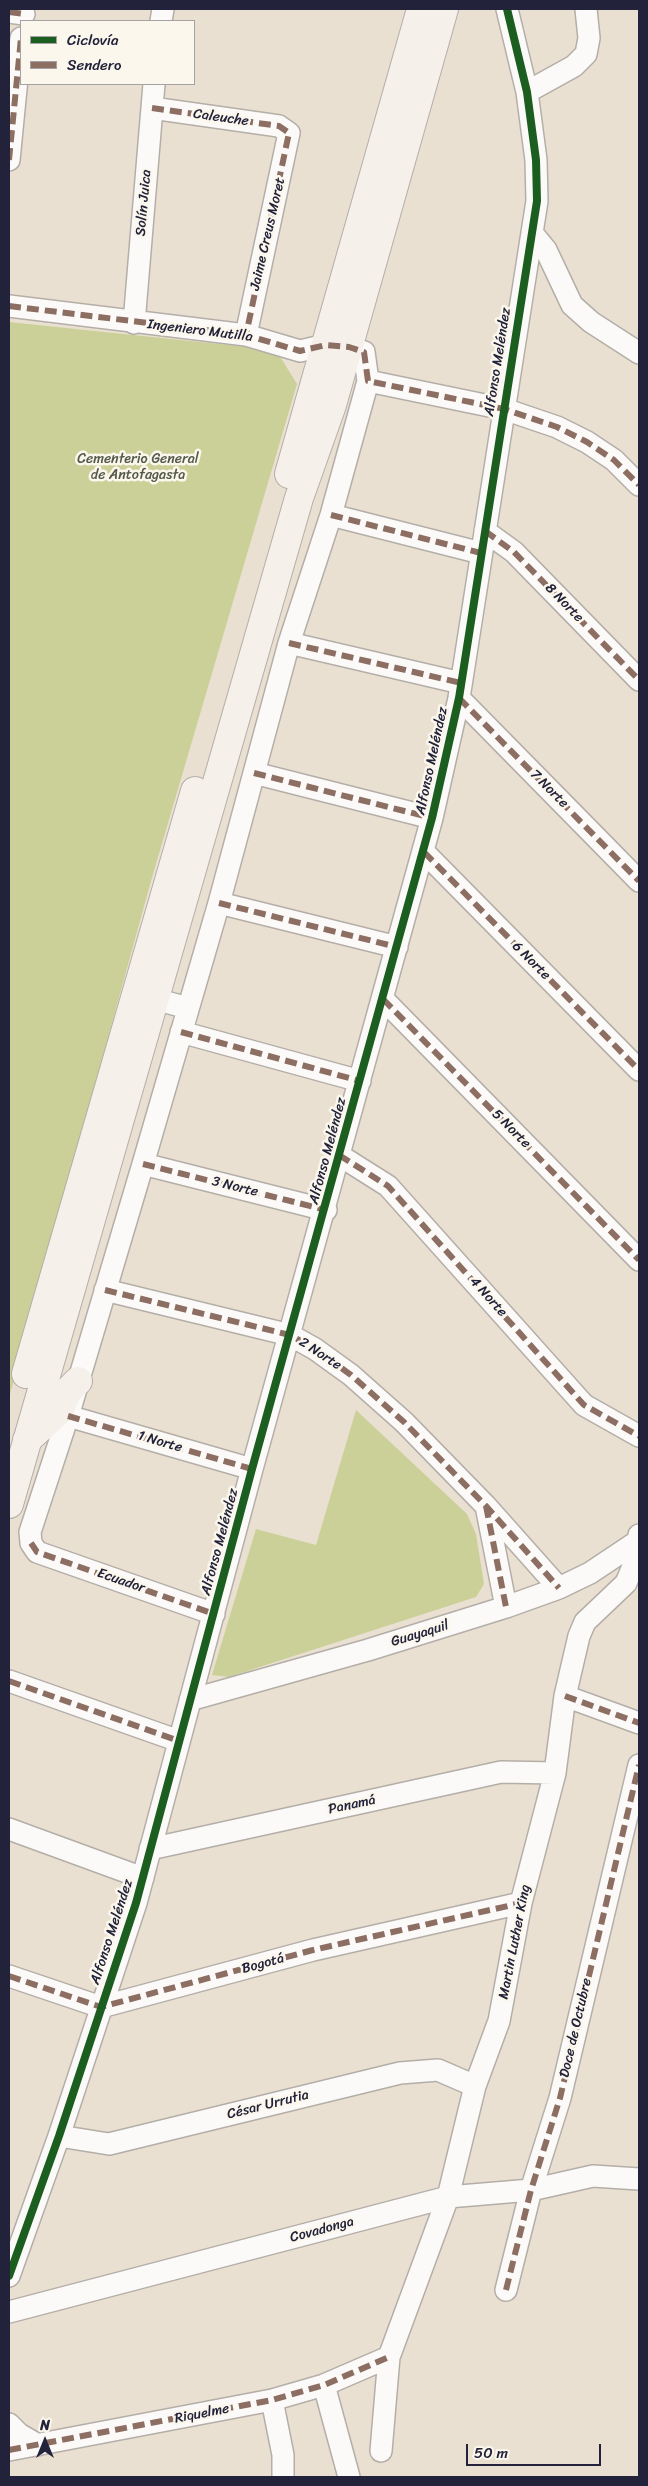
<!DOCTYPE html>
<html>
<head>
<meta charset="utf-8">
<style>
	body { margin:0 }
	#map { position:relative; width:648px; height:2486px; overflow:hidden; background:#eae0d2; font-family:Sriracha,sans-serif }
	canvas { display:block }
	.frame { position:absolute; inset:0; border:10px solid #22223b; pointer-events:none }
	.legend { position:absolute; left:20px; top:20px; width:175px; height:65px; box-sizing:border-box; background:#fbf7ec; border:1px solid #a4a2a5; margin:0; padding:6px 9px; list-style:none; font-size:15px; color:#22223b }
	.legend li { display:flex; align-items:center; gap:10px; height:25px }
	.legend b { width:25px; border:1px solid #a4a2a5 }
	.north { position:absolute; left:20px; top:2416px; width:50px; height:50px; -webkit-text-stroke:4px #fbf7ec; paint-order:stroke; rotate:0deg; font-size:14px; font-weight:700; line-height:20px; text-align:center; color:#22223b }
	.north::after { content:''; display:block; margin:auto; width:18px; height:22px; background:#22223b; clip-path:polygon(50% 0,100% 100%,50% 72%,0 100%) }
	.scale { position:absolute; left:466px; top:2444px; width:135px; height:22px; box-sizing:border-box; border:2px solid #22223b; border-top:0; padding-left:6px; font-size:15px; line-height:18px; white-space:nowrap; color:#22223b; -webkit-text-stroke:4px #fbf7ec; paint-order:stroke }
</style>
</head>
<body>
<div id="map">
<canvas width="648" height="2486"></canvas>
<div class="frame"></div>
<ul class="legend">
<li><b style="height:6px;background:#1b5e20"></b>Ciclovía</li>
<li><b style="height:6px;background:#8d6e63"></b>Sendero</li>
</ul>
<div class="north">N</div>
<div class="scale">50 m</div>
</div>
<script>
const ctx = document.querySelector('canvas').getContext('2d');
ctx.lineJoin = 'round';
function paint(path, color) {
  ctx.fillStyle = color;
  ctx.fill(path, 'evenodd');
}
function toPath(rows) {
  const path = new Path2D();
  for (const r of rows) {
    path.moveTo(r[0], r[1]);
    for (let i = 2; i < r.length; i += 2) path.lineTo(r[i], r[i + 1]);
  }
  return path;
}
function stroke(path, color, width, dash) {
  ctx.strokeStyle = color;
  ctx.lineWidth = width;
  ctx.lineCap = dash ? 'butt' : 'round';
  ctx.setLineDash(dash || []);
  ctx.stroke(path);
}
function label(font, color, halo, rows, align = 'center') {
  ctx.font = font + ' Sriracha,sans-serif';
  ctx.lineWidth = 5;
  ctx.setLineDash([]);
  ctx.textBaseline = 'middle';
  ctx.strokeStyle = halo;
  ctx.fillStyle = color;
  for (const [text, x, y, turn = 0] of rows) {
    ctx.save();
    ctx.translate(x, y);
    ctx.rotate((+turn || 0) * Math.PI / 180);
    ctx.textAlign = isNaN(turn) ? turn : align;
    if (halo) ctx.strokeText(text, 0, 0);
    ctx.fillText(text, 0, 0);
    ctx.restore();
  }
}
paint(toPath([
	[9,322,276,350,297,384,151,881,9,1398],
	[356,1410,467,1514,476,1534,484,1584,476,1597,229,1677,212,1675,256,1529,316,1545]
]), '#cad097');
const street = toPath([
	[9,12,24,14],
	[161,21,163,9],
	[527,92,574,66,586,54,589,38,586,9],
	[152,108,279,126,289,133,246,335],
	[9,160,21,38],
	[532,233,546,250,572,305,591,322,639,353],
	[9,306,246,335,300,351,326,345,349,347,364,352,368,381,504,409,557,427,587,442,614,460,639,485],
	[134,323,154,84],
	[331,515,481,553],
	[485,531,514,552,639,680],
	[289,643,461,683],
	[459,698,639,881],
	[254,773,432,818],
	[424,852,639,1070],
	[219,903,397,947],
	[140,995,188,1008],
	[383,999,639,1260],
	[181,1032,360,1081],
	[339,1155,388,1186,584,1405,639,1436],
	[143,1164,326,1210],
	[105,1290,290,1335,315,1349,351,1375,404,1422,486,1506,559,1588],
	[68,1416,252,1469],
	[486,1506,506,1607],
	[214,1614,37,1552,31,1543,30,1532,68,1416,143,1164,219,903,289,643,331,515,368,381],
	[9,1681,179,1741],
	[565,1696,639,1723],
	[190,1700,368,1650,506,1607,559,1588,590,1573,638,1541],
	[9,1829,143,1878],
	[150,1849,501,1772,555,1773],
	[9,1976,101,2007,313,1950,521,1903],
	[59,2136,109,2144,400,2073,438,2070,475,2086],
	[9,2276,59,2136,136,1903,252,1469,432,818,459,698,537,201,536,160,527,92,507,9],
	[506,2290,531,2190,560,2098,639,1765],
	[9,2312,448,2197,531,2190,593,2176,639,2179],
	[324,2385,349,2477],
	[272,2400,283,2455,283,2477],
	[9,2424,19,2434,38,2445],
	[9,2450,272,2400,324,2385,389,2357],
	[381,2451,389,2357,448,2197,475,2086,499,2021,521,1903,555,1773,565,1696,579,1636,585,1622,626,1583,636,1559,639,1535]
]);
const secondary = toPath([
	[289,474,421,9],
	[26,1374,195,791],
	[27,1440,59,1411,67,1392,78,1381],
	[9,1504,299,498,332,405,444,9]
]);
stroke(street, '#b4aea8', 24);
stroke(secondary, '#b4aea8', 30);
stroke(street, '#fcfaf8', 21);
stroke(secondary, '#f5f0ea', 28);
stroke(toPath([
	[9,12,24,14],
	[152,108,279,126,289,133,246,335],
	[9,160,21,38],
	[9,306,246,335,300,351,326,345,349,347,364,352,368,381,504,409,557,427,587,442,614,460,639,485],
	[331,515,481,553],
	[485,531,514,552,639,680],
	[289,643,461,683],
	[459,698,639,881],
	[254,773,432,818],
	[424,852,639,1070],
	[219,903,397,947],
	[383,999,639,1260],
	[181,1032,360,1081],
	[339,1155,388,1186,584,1405,639,1436],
	[143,1164,326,1210],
	[105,1290,290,1335,315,1349,351,1375,404,1422,486,1506,559,1588],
	[68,1416,252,1469],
	[486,1506,506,1607],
	[31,1543,37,1552,214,1614],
	[9,1681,179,1741],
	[565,1696,639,1723],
	[9,1976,101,2007,313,1950,521,1903],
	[506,2290,531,2190,560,2098,639,1765],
	[9,2450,272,2400,324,2385,389,2357]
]), '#8d6e63', 6, [12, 6]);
stroke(toPath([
	[9,2276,59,2136,136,1903,252,1469,432,818,459,698,537,201,536,160,527,92,507,9]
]), '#1b5e20', 8);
label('14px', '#22223b', '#fbf7ec', [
	["Caleuche",221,118,8],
	["Solín Juica",144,203,-85],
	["Jaime Creus Moret",268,234,-77],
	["Ingeniero Mutilla",200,331,7],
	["Alfonso Meléndez",498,362,-81],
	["8 Norte",564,603,46],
	["Alfonso Meléndez",432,761,-78],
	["7 Norte",549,789,45],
	["6 Norte",531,961,45],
	["5 Norte",511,1129,45],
	["Alfonso Meléndez",328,1151,-75],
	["3 Norte",235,1187,14],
	["4 Norte",488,1297,48],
	["2 Norte",320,1354,33],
	["1 Norte",160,1442,16],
	["Alfonso Meléndez",220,1542,-75],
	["Ecuador",121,1581,19],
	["Guayaquil",420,1634,-17],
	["Panamá",352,1805,-12],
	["Alfonso Meléndez",112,1932,-72],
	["Martin Luther King",515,1942,-79],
	["Bogotá",263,1964,-15],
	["Doce de Octubre",576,2028,-77],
	["César Urrutia",268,2105,-14],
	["Covadonga",322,2230,-15],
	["Riquelme",202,2414,-11]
]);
label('14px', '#545a4a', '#fbf7ec', [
	["Cementerio General",138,459],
	["de Antofagasta",138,475]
]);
</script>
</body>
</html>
